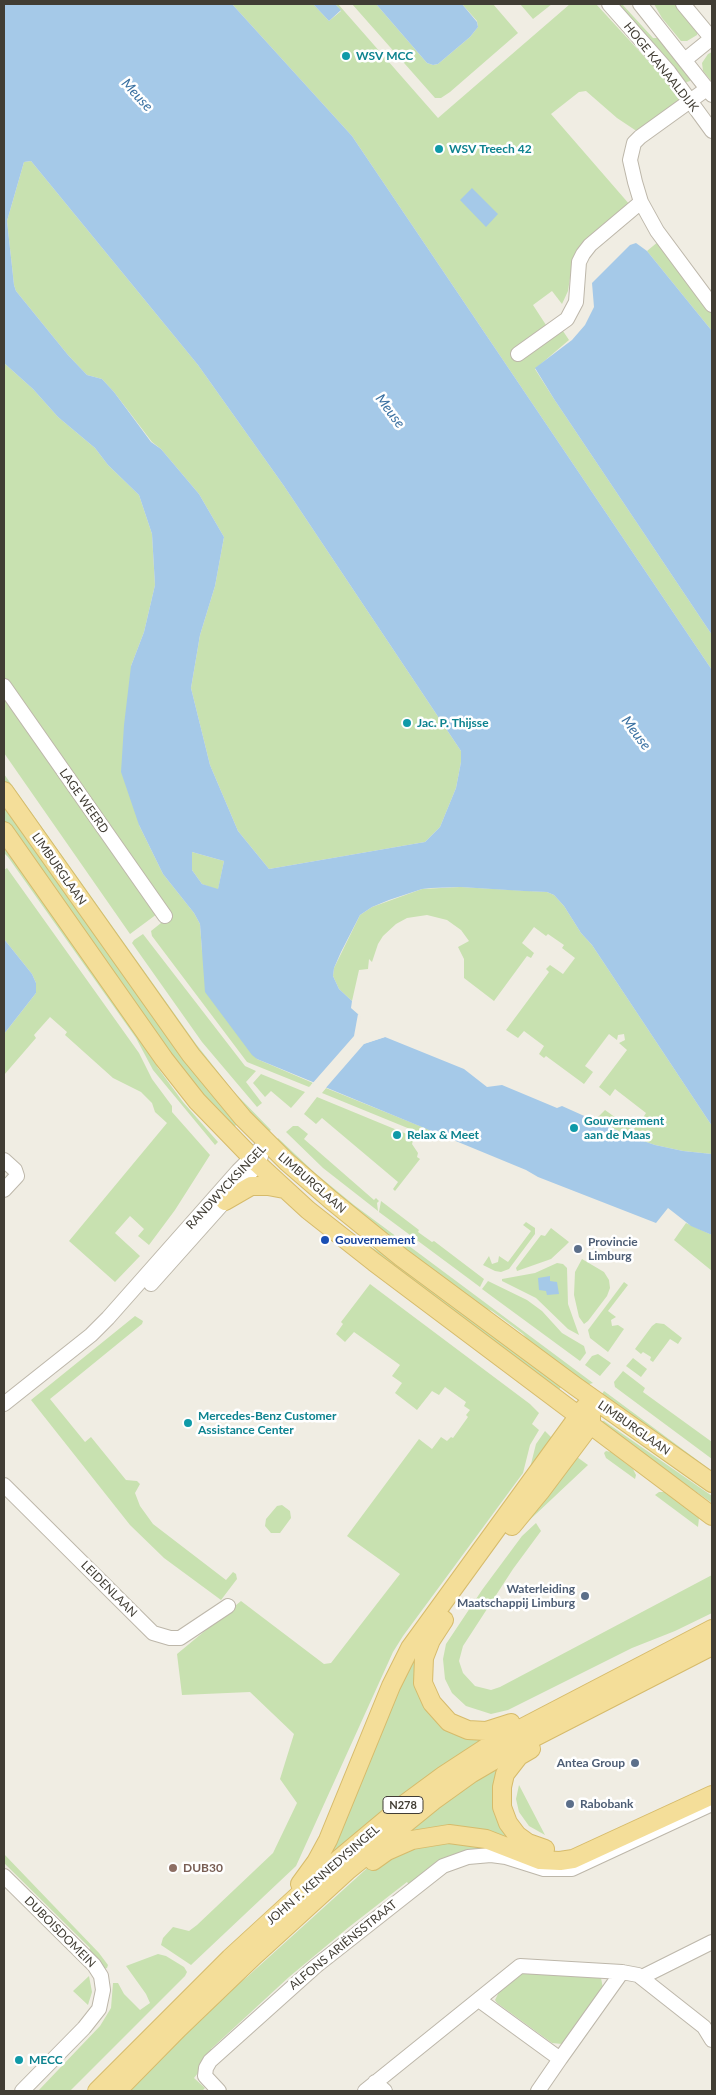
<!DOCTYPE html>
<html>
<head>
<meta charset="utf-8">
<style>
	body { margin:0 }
	#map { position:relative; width:716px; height:2095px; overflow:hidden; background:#f0ede3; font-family:Lato,sans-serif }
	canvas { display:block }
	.frame { position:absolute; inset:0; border:5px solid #413d34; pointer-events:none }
</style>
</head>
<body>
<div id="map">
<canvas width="716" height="2095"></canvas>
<div class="frame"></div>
</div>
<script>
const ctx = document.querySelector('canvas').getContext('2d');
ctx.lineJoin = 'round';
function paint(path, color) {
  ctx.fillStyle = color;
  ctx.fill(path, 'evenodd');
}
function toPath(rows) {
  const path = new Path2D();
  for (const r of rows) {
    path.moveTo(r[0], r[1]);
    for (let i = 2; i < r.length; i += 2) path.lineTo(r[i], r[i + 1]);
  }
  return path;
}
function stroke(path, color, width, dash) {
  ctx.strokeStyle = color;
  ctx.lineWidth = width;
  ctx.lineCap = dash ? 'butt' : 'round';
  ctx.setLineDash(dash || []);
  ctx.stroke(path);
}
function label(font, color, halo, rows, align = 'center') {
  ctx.font = font + ' Lato,sans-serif';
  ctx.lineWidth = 5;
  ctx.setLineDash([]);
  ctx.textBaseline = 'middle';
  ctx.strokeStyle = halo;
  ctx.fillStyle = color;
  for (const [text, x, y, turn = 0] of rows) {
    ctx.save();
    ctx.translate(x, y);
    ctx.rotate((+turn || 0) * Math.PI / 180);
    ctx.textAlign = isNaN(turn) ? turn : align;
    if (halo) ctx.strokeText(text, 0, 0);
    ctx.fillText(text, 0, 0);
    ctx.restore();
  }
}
paint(toPath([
	[232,4,313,4,329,21,341,11,335,4,338,4,438,118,570,4,596,4,664,78,680,101,638,132,617,118,586,91,579,92,551,114,630,205,572,265,568,291,562,304,552,291,533,305,546,325,555,319,569,340,535,369,554,399,712,635,712,670,352,136],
	[352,4,376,4,427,63,433,65,438,64,470,37,478,27,477,21,462,4,493,4,518,33,450,92,441,98,435,98],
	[520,4,552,4,533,19],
	[614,4,622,4,653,38,658,38,691,79,690,81,684,83],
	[654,4,677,4,698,29,697,35,687,41,681,41,662,18],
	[712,52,712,82,703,71,702,63,708,54],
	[31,161,198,365,284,486,461,751,461,762,456,788,440,827,425,842,269,869,238,831,210,765,191,688,200,635,215,586,224,537,199,494,161,449,152,442,114,392,102,379,87,375,68,355,16,291,14,285,7,221,24,162],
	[659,241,712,309,712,331,647,251],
	[4,363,33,389,58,417,95,448,108,465,139,495,152,534,155,585,144,632,131,666,139,825,163,874,194,913,200,924,202,951,257,1059,313,1083,309,1087,247,1062,152,936,151,931,161,923,157,914,130,934,4,753],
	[4,774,196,1044,234,1092,271,1130,268,1132,250,1121,4,786],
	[4,797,240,1121,231,1130,149,1028,4,822],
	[4,842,146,1046,158,1068,183,1102,218,1142,215,1145,153,1070,136,1038,8,857,4,853],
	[192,852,224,861,218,890,202,884,192,870],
	[7,868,139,1053,152,1079,172,1106,172,1112,210,1155,175,1210,149,1245,138,1236,144,1229,130,1216,115,1233,140,1256,115,1282,69,1241,167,1123,155,1112,152,1103,141,1092,113,1078,65,1035,67,1032,50,1017,34,1035,36,1038,4,1075,4,1034,36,993,36,983,32,974,4,939,4,870],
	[460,887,547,892,554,895,564,906,581,933,592,945,712,1126,712,1154,683,1151,655,1145,629,1136,595,1120,605,1110,633,1130,639,1123,642,1128,649,1127,648,1121,642,1119,646,1113,615,1089,610,1096,599,1087,627,1050,619,1043,625,1040,624,1034,618,1035,617,1040,609,1034,585,1066,593,1072,584,1084,546,1056,544,1058,539,1054,544,1046,524,1031,518,1038,506,1030,549,972,546,969,550,965,563,974,575,958,562,948,564,945,548,934,546,936,534,927,522,943,534,953,531,958,527,956,494,1001,464,978,464,959,458,947,469,941,461,930,447,920,427,915,407,918,396,924,383,936,378,944,372,962,369,959,368,969,359,970,352,1001,339,989,333,976,334,968,360,915,372,907,422,889],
	[143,934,245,1066,256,1071,246,1082,262,1103,257,1107,202,1042,132,943,134,940],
	[261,1074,305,1092,291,1108,271,1091,265,1097,253,1083],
	[326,1088,442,1135,432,1138,322,1093],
	[317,1097,414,1137,412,1144,418,1153,417,1157,420,1159,395,1191,393,1189,398,1182,322,1118,316,1124,304,1114],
	[293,1126,298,1126,308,1134,304,1139,374,1200,376,1198,379,1201,377,1203,378,1211,323,1168,286,1132],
	[278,1138,315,1173,354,1205,593,1383,586,1385,537,1351,523,1334,492,1311,472,1303,350,1211,276,1141],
	[272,1166,322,1210,367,1245,398,1262,563,1384,558,1391,320,1213],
	[381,1201,419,1230,418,1232,432,1242,434,1241,484,1279,480,1287,379,1212],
	[526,1222,535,1228,535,1234,509,1269,501,1272,495,1271,483,1265,489,1256,492,1264,498,1262,499,1256,508,1262,531,1231,523,1225],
	[686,1223,712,1235,712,1271,674,1240],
	[551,1228,569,1242,565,1246,551,1259,517,1271,516,1268,541,1235,545,1236],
	[582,1259,604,1272,609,1280,610,1288,607,1296,588,1321,584,1324,579,1317,574,1295,575,1272],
	[557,1263,563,1264,567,1268,568,1304,579,1335,568,1329,536,1298,502,1281,502,1279,535,1273],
	[488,1281,527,1300,542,1311,562,1333,584,1346,586,1353,580,1361,482,1289],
	[624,1282,628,1285,608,1311,616,1317,611,1320,612,1326,618,1325,624,1329,608,1352,590,1338,588,1330],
	[370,1284,530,1404,539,1413,532,1424,539,1430,530,1445,523,1473,403,1636,393,1652,296,1866,191,1965,161,1945,163,1938,173,1927,189,1931,197,1925,273,1853,297,1803,280,1779,294,1734,250,1692,182,1695,177,1654,241,1601,324,1664,331,1663,400,1574,347,1536,419,1439,432,1449,441,1437,447,1441,451,1437,453,1438,468,1417,466,1415,470,1410,464,1406,466,1402,445,1387,439,1395,432,1391,417,1410,395,1393,402,1383,392,1376,400,1365,354,1332,345,1342,336,1334,343,1324,341,1322],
	[135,1316,143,1321,142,1324,50,1399,85,1442,91,1437,126,1480,137,1481,140,1484,135,1493,140,1506,153,1524,226,1580,233,1572,236,1574,237,1579,221,1600,164,1558,130,1525,31,1400],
	[656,1323,664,1324,682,1338,678,1344,670,1339,653,1362,650,1360,651,1357,643,1352,641,1354,635,1349,652,1326],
	[598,1354,611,1363,600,1376,585,1365,592,1356],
	[633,1358,647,1369,641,1377,626,1366],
	[623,1371,645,1388,643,1392,712,1442,712,1459,615,1387,614,1382],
	[604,1391,712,1471,712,1477,600,1397],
	[600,1421,604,1421,712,1496,712,1503,602,1425],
	[545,1431,555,1441,527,1480,536,1444],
	[606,1451,611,1452,633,1469,636,1475,635,1479,606,1458,604,1453],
	[577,1457,588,1465,519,1530],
	[659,1492,665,1492,699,1518,698,1527,655,1495],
	[282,1505,290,1511,291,1518,280,1533,271,1533,265,1526,266,1519,277,1506],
	[536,1523,541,1531,513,1569,463,1646,459,1661,463,1673,475,1686,491,1690,500,1687,712,1575,712,1613,675,1631,632,1648,508,1710,491,1714,466,1706,452,1693,445,1679,443,1659,446,1644,482,1590,522,1536],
	[426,1634,424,1698,489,1738,324,1864,382,1721],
	[507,1759,502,1769,514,1839,410,1886,407,1882,349,1927,289,1977,211,2049,214,2053,194,2078,205,2088,202,2091,127,2091,206,2010,247,1977,396,1842,464,1786],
	[519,1785,545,1835,529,1826,519,1812,516,1799],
	[4,1854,99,1953,108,1965,107,1968,104,1969,89,1950,90,1948,4,1863],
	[158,1954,166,1956,184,1967,187,1972,185,1976,70,2091,38,2091,100,2026,111,2008,113,1983,118,1983,124,1994,140,2010,150,2003,146,1994,126,1966],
	[527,1970,598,1975,601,1978,603,1988,562,2044,552,2043,497,2003,495,2000,499,1992],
	[89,1976,92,1992,88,2005,73,1991]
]), '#c8e1b0');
paint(toPath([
	[4,4,232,4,352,136,712,670,712,1126,592,945,581,933,564,906,554,895,547,892,524,891,460,887,431,888,422,889,389,900,372,907,360,915,341,952,334,968,333,976,339,989,352,1001,351,1008,359,1015,355,1036,363,1044,385,1037,464,1069,487,1087,502,1085,557,1108,562,1106,629,1136,655,1145,683,1151,712,1154,712,1235,691,1226,668,1208,656,1223,538,1177,526,1170,257,1059,252,1055,205,992,200,924,194,913,163,874,139,825,121,772,124,725,131,666,144,632,155,585,152,534,139,495,108,465,95,448,58,417,33,389,4,363],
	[31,161,198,365,284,486,461,751,461,762,456,788,440,827,425,842,269,869,238,831,210,765,191,688,200,635,215,586,224,537,199,494,161,449,151,442,114,392,102,379,87,375,68,355,16,291,14,285,7,221,24,162],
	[192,852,224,861,218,889,202,884,192,870],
	[313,4,335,4,341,10,329,21],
	[376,4,462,4,477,22,478,27,470,37,438,64,433,65,427,63],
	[472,188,498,214,486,227,460,200],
	[636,243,647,251,712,331,712,635,554,399,535,368,572,340,585,325,594,307,592,283,630,245],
	[4,939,32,974,36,983,36,993,4,1034],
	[550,1276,550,1281,557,1282,559,1294,547,1295,546,1291,539,1290,538,1278]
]), '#a5c9e8');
paint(toPath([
	[358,1014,361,1016,357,1035,364,1041,382,1035,385,1037,364,1044,324,1090,311,1085,354,1036]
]), '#f0ede3');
const minor = toPath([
	[609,4,669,72,712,131],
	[640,4,712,95],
	[683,4,712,39],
	[686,59,712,38],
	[708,88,640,137,634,143,630,160,635,182,641,202,657,231,712,305],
	[518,354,567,319,576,302,579,262,583,254,590,245,641,202],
	[4,686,165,916],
	[4,1160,15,1170,17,1176,4,1190],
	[151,1284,258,1164,261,1156],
	[4,1404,91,1335,108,1318,238,1171,267,1142],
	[4,1485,153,1633,170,1638,180,1638,228,1606],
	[4,1876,94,1965,101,1976,103,1990,99,2009,84,2028,22,2091],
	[642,1977,712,1942],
	[479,2000,560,2059,622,1972],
	[375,2082,385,2091],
	[219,2091,205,2076,206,2068,210,2061,316,1966,443,1866,468,1857,491,1855,506,1857,544,1869,572,1869,712,1804],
	[365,2091,520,1966,622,1972,638,1975,704,2027,712,2040],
	[538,2091,560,2059]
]);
const major = toPath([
	[4,791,191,1055,243,1118,287,1162,331,1200,401,1257,575,1386,712,1483],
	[4,831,164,1059,197,1101,258,1164,308,1210,374,1262,712,1516],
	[225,1201,251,1186,268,1186,284,1189],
	[512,1526,540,1492,591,1424,591,1414],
	[444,1620,431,1640,424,1658,423,1683,432,1703,449,1722,468,1730,486,1731,511,1723],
	[531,1749,519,1756,505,1774,502,1787,502,1807,508,1823,517,1835,528,1843,545,1849],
	[373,1861,387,1851,412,1840,449,1834,486,1839,540,1860,560,1861,573,1859,712,1795],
	[300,1884,316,1862,328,1840,391,1686,410,1648,585,1407],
	[97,2091,230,1958,327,1869,406,1803,444,1775,493,1743,712,1629],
	[117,2091,179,2028,255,1955,347,1871,433,1801,472,1773,525,1742,712,1646]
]);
stroke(minor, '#bdb7aa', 16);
stroke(major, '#d6bb6b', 20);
stroke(minor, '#fff', 14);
stroke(major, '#f4de99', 18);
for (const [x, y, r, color] of [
	[346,56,5,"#0f9aa8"],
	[439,149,5,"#0f9aa8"],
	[407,723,5,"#0f9aa8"],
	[574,1128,5,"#0f9aa8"],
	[397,1135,5,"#0f9aa8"],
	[325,1240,5,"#1a4fb4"],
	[578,1249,5,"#5c6f8a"],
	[188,1423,5,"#0f9aa8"],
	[585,1596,5,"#5c6f8a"],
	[635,1763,5,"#5c6f8a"],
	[570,1804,5,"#5c6f8a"],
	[173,1868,5,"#8d6e63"],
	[19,2060,5,"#0f9aa8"]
]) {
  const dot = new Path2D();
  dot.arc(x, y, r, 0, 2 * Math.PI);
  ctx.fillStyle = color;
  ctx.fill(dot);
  stroke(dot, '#fff', 2);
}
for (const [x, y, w] of [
	[403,1805,40]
]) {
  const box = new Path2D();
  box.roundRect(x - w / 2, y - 8.5, w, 17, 4);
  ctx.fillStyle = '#fff';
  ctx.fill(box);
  stroke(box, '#413d34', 1);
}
label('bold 11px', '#413d34', null, [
	["N278",403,1805]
]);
label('bold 12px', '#0d838f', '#fff', [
	["WSV MCC",356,56],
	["WSV Treech 42",449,149],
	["Jac. P. Thijsse",417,723],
	["Gouvernement",584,1121],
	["aan de Maas",584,1135],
	["Relax & Meet",407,1135],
	["Mercedes-Benz Customer",198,1416],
	["Assistance Center",198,1430],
	["MECC",29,2060]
], 'left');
label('12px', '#413d34', '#fff', [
	["HOGE KANAALDIJK",661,67,51],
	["LAGE WEERD",84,801,55],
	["LIMBURGLAAN",59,869,55],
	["LIMBURGLAAN",312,1183,41],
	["RANDWYCKSINGEL",226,1187,-47],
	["LIMBURGLAAN",634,1428,35],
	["LEIDENLAAN",109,1589,45],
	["JOHN F. KENNEDYSINGEL",323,1875,-41],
	["DUBOISDOMEIN",60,1932,45],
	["ALFONS ARIËNSSTRAAT",343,1945,-39]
]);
label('bold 12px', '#164399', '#fff', [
	["Gouvernement",335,1240]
], 'left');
label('bold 12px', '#4e5e75', '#fff', [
	["Provincie",588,1242],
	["Limburg",588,1256],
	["Waterleiding",575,1589,"right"],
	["Maatschappij Limburg",575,1603,"right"],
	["Antea Group",625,1763,"right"],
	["Rabobank",580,1804]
], 'left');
label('bold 12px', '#785e54', '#fff', [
	["DUB30",183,1868]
], 'left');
label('italic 14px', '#3970a1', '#fff', [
	["Meuse",137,95,47],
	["Meuse",390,411,53],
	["Meuse",636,733,53]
]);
</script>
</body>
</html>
